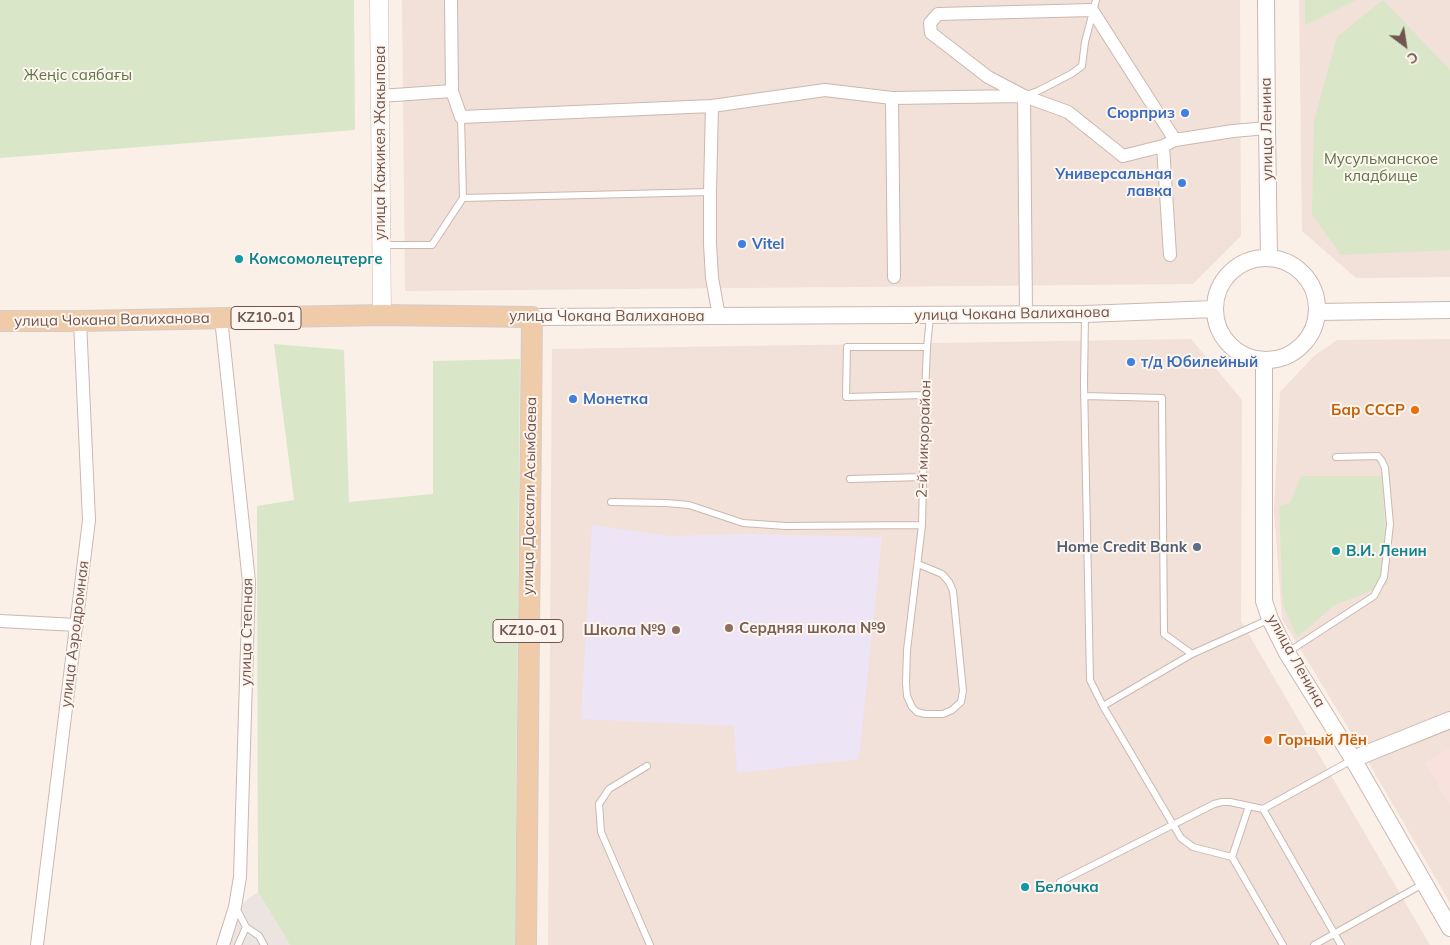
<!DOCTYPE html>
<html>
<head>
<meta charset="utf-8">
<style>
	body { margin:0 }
	#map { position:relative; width:1450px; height:945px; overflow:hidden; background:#faf0e8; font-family:Mulish,sans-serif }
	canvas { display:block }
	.north { position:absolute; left:1380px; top:20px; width:50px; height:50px; -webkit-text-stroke:4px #fdf5ee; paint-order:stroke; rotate:149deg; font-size:14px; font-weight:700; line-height:20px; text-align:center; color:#71564f }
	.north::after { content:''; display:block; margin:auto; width:18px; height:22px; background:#71564f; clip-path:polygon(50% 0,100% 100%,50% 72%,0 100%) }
</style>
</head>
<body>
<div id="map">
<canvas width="1450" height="945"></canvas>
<div class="north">С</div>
</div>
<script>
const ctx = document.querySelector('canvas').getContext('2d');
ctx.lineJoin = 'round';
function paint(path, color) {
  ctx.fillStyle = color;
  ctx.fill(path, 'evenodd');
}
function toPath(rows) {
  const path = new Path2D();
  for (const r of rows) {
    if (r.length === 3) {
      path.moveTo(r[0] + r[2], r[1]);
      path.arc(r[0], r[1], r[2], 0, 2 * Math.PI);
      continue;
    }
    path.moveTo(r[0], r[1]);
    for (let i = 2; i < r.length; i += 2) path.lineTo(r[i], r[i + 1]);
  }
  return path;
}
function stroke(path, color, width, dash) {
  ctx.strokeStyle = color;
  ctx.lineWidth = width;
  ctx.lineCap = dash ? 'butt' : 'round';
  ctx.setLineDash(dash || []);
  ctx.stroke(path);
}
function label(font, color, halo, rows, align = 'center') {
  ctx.font = font + ' Mulish,sans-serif';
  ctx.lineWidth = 4;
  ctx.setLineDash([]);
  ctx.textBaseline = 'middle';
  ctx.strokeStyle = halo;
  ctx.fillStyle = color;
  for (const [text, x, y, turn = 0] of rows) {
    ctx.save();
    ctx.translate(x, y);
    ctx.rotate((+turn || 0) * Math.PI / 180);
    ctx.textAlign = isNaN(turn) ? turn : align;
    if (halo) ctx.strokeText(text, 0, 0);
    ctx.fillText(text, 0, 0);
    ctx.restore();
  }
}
paint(toPath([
	[402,0,1240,0,1241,236,1193,284,405,291],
	[1299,0,1450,0,1450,277,1356,278,1302,231],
	[1191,339,1242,400,1241,621,1430,945,548,945,552,349],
	[1450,339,1450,903,1358,744,1282,619,1274,510,1280,392,1314,356,1337,340]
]), '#f1e1d8');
paint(toPath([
	[1450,748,1450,803,1449,804,1425,763]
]), '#f9e1de');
paint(toPath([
	[258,892,290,945,229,945,243,903]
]), '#ebe4e1');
paint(toPath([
	[592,525,670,536,747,534,882,537,859,759,737,773,734,726,581,719]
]), '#ede5f6');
paint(toPath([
	[0,0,354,0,355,130,0,158],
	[1305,0,1356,0,1305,25],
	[1383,0,1450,70,1450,250,1341,255,1312,214,1314,121,1337,37],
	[274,344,344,350,349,502,433,494,433,361,520,359,515,945,290,945,258,892,257,506,294,500],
	[1301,476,1382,476,1388,584,1333,606,1297,637,1283,605,1279,506,1290,503]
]), '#d9e6c8');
const service = toPath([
	[1026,95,1038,91,1071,74,1082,66,1085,42,1096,0],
	[461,117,463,198],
	[384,245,432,245,463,198,710,192],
	[1085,315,1084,383,1090,680,1103,706,1181,838,1193,847,1232,857],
	[925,395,846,397,847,347,927,347],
	[1084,396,1162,398,1164,634,1192,654,1270,619],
	[850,479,923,477],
	[611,502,666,503,689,505,743,523,786,526,922,525],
	[918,564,942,574,949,582,953,591,963,691,961,702,952,710,943,714,925,714,917,712,912,707,907,696,906,683,907,650,922,525,925,395,927,347,930,317],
	[1288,652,1374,596,1384,577,1390,524,1385,468,1382,461,1378,456,1336,457],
	[1103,706,1192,654],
	[647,766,609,789,599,804,601,832,650,945],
	[1249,806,1232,857,1283,945],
	[1263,809,1341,945],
	[1060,882,1214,804,1222,802,1230,802,1263,809,1352,760],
	[236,908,246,927,259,936,264,945],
	[238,945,246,927],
	[1314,945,1423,884]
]);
const minor = toPath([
	[451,0,452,91],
	[380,96,452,91,461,117,712,106],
	[892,98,894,277],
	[1163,146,1170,255],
	[1026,314,1024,96,988,77,931,33,930,23,938,14,1092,10,1175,140],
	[719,316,712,278,710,244,710,192,712,106,825,90,892,98,1024,96,1068,112,1123,156,1163,146,1175,140,1233,131,1267,128],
	[221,318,249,582,240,877,235,907,223,945],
	[0,621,77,625],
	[37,945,89,520,80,321]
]);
const tertiary = toPath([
	[1266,0,1267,128,1269,258],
	[1266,309,51],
	[1318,312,1450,310],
	[532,317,1085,314,1214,309],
	[1264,361,1264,601,1270,619,1287,653,1353,759,1450,928],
	[1353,759,1450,720]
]);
const secondary = toPath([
	[379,0,382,315]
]);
const primary = toPath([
	[0,321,80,321,382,315,532,317,526,945]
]);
stroke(service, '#cbb8b0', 8);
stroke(minor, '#cbb8b0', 14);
stroke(tertiary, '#cbb8b0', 18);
stroke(secondary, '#cfb9b0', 19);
stroke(primary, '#d4ccca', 22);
stroke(service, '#fff', 6);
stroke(minor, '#fff', 12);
stroke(tertiary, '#fff', 16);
stroke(secondary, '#fff', 18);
stroke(primary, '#f0cba9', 20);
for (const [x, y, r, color] of [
	[1185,113,5,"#3f7fe0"],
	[1182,183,5,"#3f7fe0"],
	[742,244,5,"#3f7fe0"],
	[239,259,5,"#0f9aa8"],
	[1131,362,5,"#3f7fe0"],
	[573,399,5,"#3f7fe0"],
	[1415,410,5,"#e8710a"],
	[1197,547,5,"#5c6f8a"],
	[1336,551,5,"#0f9aa8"],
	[729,628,5,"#8d6e63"],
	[676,630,5,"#8d6e63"],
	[1268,740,5,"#e8710a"],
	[1025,887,5,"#0f9aa8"]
]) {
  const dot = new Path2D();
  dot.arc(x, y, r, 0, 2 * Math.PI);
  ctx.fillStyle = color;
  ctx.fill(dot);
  stroke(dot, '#fdf5ee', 2);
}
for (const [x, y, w] of [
	[266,318,70],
	[528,631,70]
]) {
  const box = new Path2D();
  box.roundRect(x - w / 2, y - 11.5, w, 23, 4);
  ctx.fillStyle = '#fdf5ee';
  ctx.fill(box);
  stroke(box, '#71564f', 1);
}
label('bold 14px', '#71564f', null, [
	["KZ10-01",266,318],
	["KZ10-01",528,631]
]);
label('15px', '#5d7549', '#fdf5ee', [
	["Жеңіс саябағы",78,75],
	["Мусульманское",1381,159],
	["кладбище",1381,176]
]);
label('bold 15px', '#366cbe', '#fdf5ee', [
	["Сюрприз",1175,113,"right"],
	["Универсальная",1172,174,"right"],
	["лавка",1172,191,"right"],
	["Vitel",752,244],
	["т/д Юбилейный",1141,362],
	["Монетка",583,399]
], 'left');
label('15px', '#71564f', '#fdf5ee', [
	["улица Ленина",1267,129,-91],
	["улица Кажикея Жакыпова",380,143,-90],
	["улица Чокана Валиханова",1012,314,-1],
	["улица Чокана Валиханова",607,316],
	["улица Чокана Валиханова",112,320,-1],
	["2-й микрорайон",924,439,-88],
	["улица Доскали Асымбаева",530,496,-89],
	["улица Степная",247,632,-89],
	["улица Аэродромная",75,634,-83],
	["улица Ленина",1296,661,61]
]);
label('bold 15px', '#0d838f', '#fdf5ee', [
	["Комсомолецтерге",249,259],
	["В.И. Ленин",1346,551],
	["Белочка",1035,887]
], 'left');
label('bold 15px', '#c56008', '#fdf5ee', [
	["Бар СССР",1405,410],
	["Горный Лён",1278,740,"left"]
], 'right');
label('bold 15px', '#4e5e75', '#fdf5ee', [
	["Home Credit Bank",1187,547]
], 'right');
label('bold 15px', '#785e54', '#fdf5ee', [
	["Сердняя школа №9",739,628],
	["Школа №9",666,630,"right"]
], 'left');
</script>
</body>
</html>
